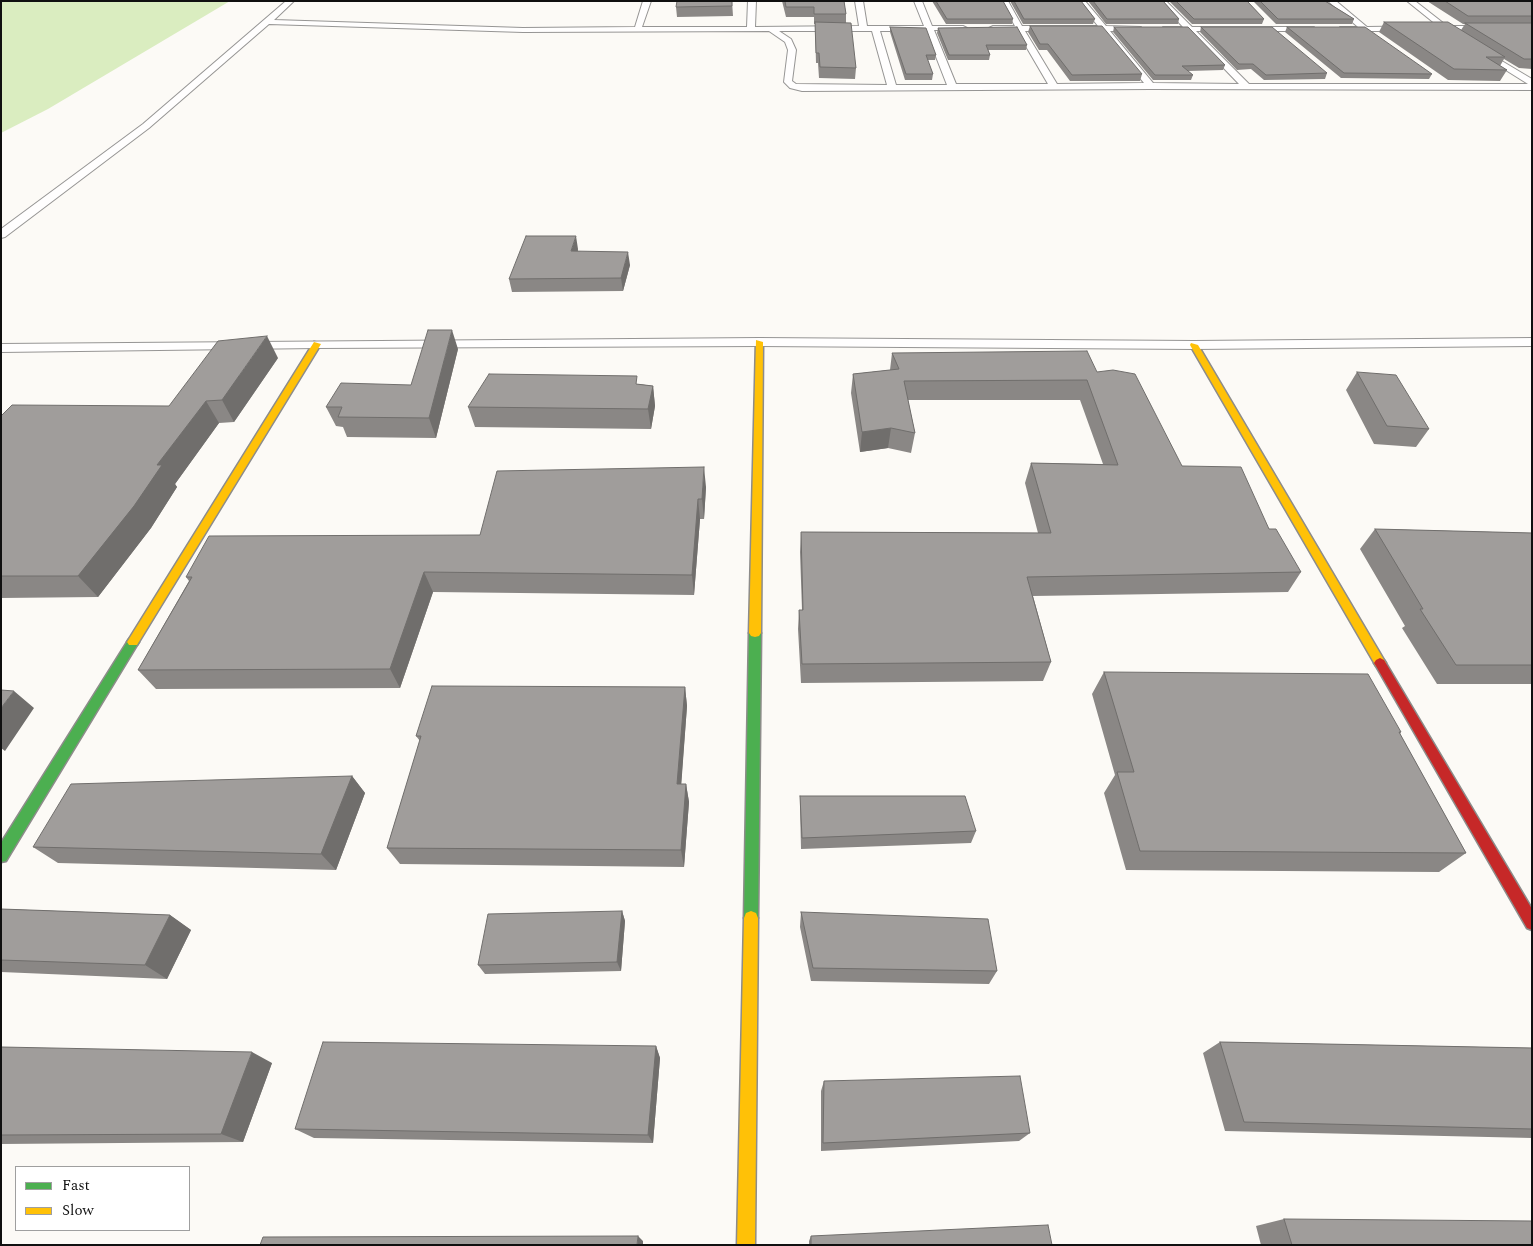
<!DOCTYPE html>
<html>
<head>
<meta charset="utf-8">
<style>
	body { margin:0 }
	#map { position:relative; width:1533px; height:1246px; overflow:hidden; background:#fcfaf6; font-family:Spectral,serif }
	canvas { display:block }
	.frame { position:absolute; inset:0; border:2px solid #101010; pointer-events:none }
	.legend { position:absolute; left:15px; top:1166px; width:175px; height:65px; box-sizing:border-box; background:#fff; border:1px solid #9f9f9f; margin:0; padding:6px 9px; list-style:none; font-size:15px; color:#101010 }
	.legend li { display:flex; align-items:center; gap:10px; height:25px }
	.legend b { width:25px; border:1px solid #9f9f9f }
</style>
</head>
<body>
<div id="map">
<canvas width="1533" height="1246"></canvas>
<div class="frame"></div>
<ul class="legend">
<li><b style="height:6px;background:#4caf50"></b>Fast</li>
<li><b style="height:6px;background:#ffc107"></b>Slow</li>
</ul>
</div>
<script>
const ctx = document.querySelector('canvas').getContext('2d');
ctx.lineJoin = 'round';
function paint(path, color) {
  ctx.fillStyle = color;
  ctx.fill(path, 'evenodd');
}
function toPath(rows) {
  const path = new Path2D();
  for (const r of rows) {
    path.moveTo(r[0], r[1]);
    for (let i = 2; i < r.length; i += 2) path.lineTo(r[i], r[i + 1]);
  }
  return path;
}
function stroke(path, color, width, dash) {
  ctx.strokeStyle = color;
  ctx.lineWidth = width;
  ctx.lineCap = dash ? 'butt' : 'round';
  ctx.setLineDash(dash || []);
  ctx.stroke(path);
}
paint(toPath([
	[1,1,230,1,48,109,1,133]
]), '#daedc0');
const lane = toPath([
	[286,1,294,1,274,20,523,28,635,27,643,1,651,1,642,27,747,27,748,1,756,1,755,27,859,26,855,1,863,1,867,26,924,26,914,1,922,1,932,26,963,26,967,28,963,30,934,30,956,84,1048,84,1017,31,993,30,989,28,993,26,1015,26,1001,1,1008,1,1022,26,1098,26,1078,1,1085,1,1106,26,1141,27,1141,31,1110,31,1153,83,1239,84,1188,31,1163,31,1163,27,1183,27,1159,1,1166,1,1192,27,1314,27,1314,31,1196,31,1249,84,1528,84,1477,52,1476,50,1480,48,1532,79,1532,90,1151,89,802,91,790,88,784,82,788,50,785,42,769,31,523,32,269,24,149,128,5,237,1,238,1,229,143,124,286,1],
	[779,31,872,31,887,85,796,84,792,81,796,50,791,39,779,31],
	[880,31,926,31,947,85,896,85,880,31],
	[1025,31,1102,31,1144,83,1057,84,1025,31],
	[1328,1,1336,1,1367,27,1438,26,1407,1,1415,1,1447,26,1532,26,1532,30,1372,31,1368,33,1363,31,1340,31,1340,27,1358,27,1328,1],
	[759,338,1194,341,1532,338,1532,346,1194,349,759,346,317,348,1,352,1,344,759,338]
]);
const fast = toPath([
	[755,629,759,630,761,633,758,918,756,923,751,925,746,923,744,918,749,633,751,630,755,629],
	[133,638,137,639,139,642,137,645,6,861,1,862,1,843,129,639,133,638]
]);
const slow = toPath([
	[756,340,763,342,761,633,759,636,755,637,751,636,749,633,756,340],
	[314,342,321,344,137,645,129,645,127,642,129,639,314,342],
	[1191,343,1198,345,1384,660,1386,663,1384,666,1376,666,1190,345,1191,343],
	[751,911,756,913,758,918,755,1245,737,1245,744,918,746,913,751,911]
]);
const jam = toPath([
	[1380,658,1384,660,1532,909,1532,930,1527,928,1376,666,1374,663,1376,660,1380,658]
]);
stroke(lane, '#969594', 2);
stroke(fast, '#8d8c8a', 3);
stroke(slow, '#8d8c8a', 3);
stroke(jam, '#8d8c8a', 3);
paint(lane, '#fffefe');
paint(fast, '#4caf50');
paint(slow, '#ffc107');
paint(jam, '#c62828');
paint(toPath([
	[732,1,733,16,677,17,676,7],
	[782,1,844,1,846,14,846,23,856,68,855,79,819,78,818,63,816,63,815,24,814,24,814,17,786,17],
	[932,1,1003,1,1013,19,1012,24,946,24],
	[1010,1,1081,1,1095,19,1093,24,1023,24],
	[1088,1,1163,1,1179,19,1178,24,1106,24],
	[1169,1,1247,1,1264,19,1262,24,1192,24],
	[1253,1,1325,1,1354,19,1352,24,1276,24],
	[1427,1,1532,1,1532,69,1519,68,1504,59,1500,66,1507,70,1500,81,1448,80,1379,32,1384,22,1461,30,1465,24,1463,24],
	[1030,26,1142,74,1140,81,1070,81,1047,50,1039,50,1028,32],
	[890,27,936,55,935,60,927,60,933,74,932,80,905,80,890,32],
	[1114,27,1225,65,1223,70,1188,71,1193,75,1191,80,1153,80,1113,32],
	[1201,27,1327,73,1325,79,1264,80,1251,69,1237,70,1200,32],
	[1287,27,1432,74,1429,79,1341,78,1285,32],
	[938,28,1027,45,1026,50,988,50,990,55,989,60,948,60,937,33],
	[578,249,578,251,630,265,623,291,512,292,509,279],
	[458,349,436,438,347,437,343,427,336,426,326,407,411,385],
	[892,353,1097,372,1182,466,1269,529,1301,572,1288,592,1033,596,1051,662,1043,681,801,683,798,629,799,610,802,610,800,552,801,532,1038,533,1025,483,1031,463,1103,464,1080,400,908,400,915,433,911,453,888,448,860,452,851,393,853,374,890,370],
	[278,358,234,422,219,423,175,484,177,487,151,528,98,597,1,598,1,416,169,406],
	[1357,372,1429,429,1416,447,1374,444,1346,390],
	[639,384,653,386,655,406,651,429,475,427,468,407],
	[706,487,704,519,700,519,694,595,433,592,400,688,156,689,138,670,189,581,186,577,480,535],
	[1375,529,1532,533,1532,684,1437,684,1402,628,1405,626,1360,549],
	[1104,672,1401,732,1400,734,1466,853,1439,872,1126,870,1104,793,1115,775,1092,694],
	[685,687,687,706,681,784,686,784,689,802,684,867,400,864,387,848,420,741,416,736],
	[352,776,365,793,336,870,58,863,33,847],
	[800,796,976,831,971,843,801,849,800,808],
	[1,909,170,915,191,930,167,979,1,972],
	[622,911,625,921,621,971,485,974,478,965],
	[801,912,997,971,989,984,811,981,800,927],
	[1220,1042,1532,1048,1532,1138,1225,1131,1203,1053],
	[656,1046,660,1058,653,1143,314,1138,295,1129],
	[1,1047,272,1063,243,1142,1,1144],
	[824,1081,1030,1133,1019,1141,821,1151,821,1091],
	[1284,1219,1532,1245,1261,1245,1256,1226],
	[811,1236,1052,1245,809,1245,809,1241]
]), '#8a8785');
paint(toPath([
	[576,236,578,249,574,264,571,251],
	[628,252,630,265,623,291,621,278],
	[452,330,458,349,436,438,429,418],
	[267,336,278,358,234,422,222,400],
	[653,386,655,406,651,429,648,409],
	[206,401,219,423,175,484,177,487,151,528,98,597,78,576,157,465],
	[891,428,888,448,860,452,862,432],
	[704,467,706,487,704,519,702,499],
	[698,499,700,519,694,595,692,575],
	[424,572,433,592,400,688,390,669],
	[685,687,687,706,680,802,677,784],
	[14,691,34,708,5,751,1,748,1,708],
	[352,776,365,793,336,870,321,854],
	[686,784,689,802,684,867,681,850],
	[622,911,625,921,621,971,617,962],
	[170,915,191,930,167,979,145,965],
	[656,1046,660,1058,653,1143,648,1135],
	[252,1052,272,1063,243,1142,221,1134],
	[638,1236,643,1241,643,1245,637,1245]
]), '#706e6c');
const building = toPath([
	[677,1,732,1,732,6,676,7,677,1],
	[785,1,844,1,846,14,814,14,814,7,786,7,785,1],
	[936,1,1003,1,1013,19,947,19,936,1],
	[1014,1,1081,1,1095,19,1024,19,1014,1],
	[1093,1,1163,1,1179,19,1107,19,1093,1],
	[1176,1,1247,1,1264,19,1194,19,1176,1],
	[1260,1,1325,1,1354,19,1278,19,1260,1],
	[1445,1,1532,1,1532,16,1468,16,1445,1],
	[815,22,851,23,856,68,820,67,819,53,816,53,815,22],
	[1384,22,1448,22,1505,57,1486,57,1507,70,1454,69,1384,22],
	[1465,23,1532,23,1532,59,1524,59,1465,23],
	[1030,26,1102,26,1142,74,1072,75,1048,44,1040,44,1030,26],
	[890,27,926,28,936,55,926,55,933,74,906,74,890,27],
	[1017,27,1027,45,986,45,990,55,949,55,938,28,1017,27],
	[1114,27,1188,27,1225,65,1182,66,1193,75,1155,75,1114,27],
	[1201,27,1272,27,1327,73,1266,75,1253,64,1239,64,1201,27],
	[1287,27,1365,27,1432,74,1344,73,1287,27],
	[526,236,576,236,571,251,628,252,621,278,509,279,526,236],
	[428,330,452,330,429,418,338,417,342,407,326,407,341,383,411,385,428,330],
	[267,336,222,400,206,401,157,465,162,465,134,506,78,576,1,576,1,416,12,405,169,406,218,341,267,336],
	[1087,351,1097,372,1113,370,1135,374,1182,466,1241,467,1269,529,1276,529,1301,572,1027,577,1051,662,802,664,799,610,803,610,801,532,1051,533,1031,463,1118,465,1087,380,904,381,915,433,891,428,862,432,853,374,899,369,892,353,1087,351],
	[1357,372,1396,375,1429,429,1387,426,1357,372],
	[489,374,637,376,636,384,653,386,648,409,468,407,489,374],
	[704,467,702,499,698,499,692,575,424,572,390,669,138,670,192,577,186,577,209,536,480,535,497,471,704,467],
	[1375,529,1532,533,1532,665,1456,665,1420,609,1423,609,1375,529],
	[1104,672,1368,674,1401,732,1399,732,1466,853,1140,851,1117,772,1134,772,1104,672],
	[432,686,685,687,677,784,686,784,681,850,387,848,421,736,416,736,432,686],
	[1,690,14,691,1,708,1,690],
	[352,776,321,854,33,847,71,784,352,776],
	[800,796,965,796,976,831,802,838,800,796],
	[1,909,170,915,145,965,1,960,1,909],
	[622,911,617,962,478,965,488,914,622,911],
	[801,912,988,919,997,971,813,968,801,912],
	[323,1042,656,1046,648,1135,295,1129,323,1042],
	[1220,1042,1532,1048,1532,1129,1244,1122,1220,1042],
	[1,1047,252,1052,221,1134,1,1135,1,1047],
	[1020,1076,1030,1133,823,1143,824,1081,1020,1076],
	[1284,1219,1532,1221,1532,1245,1292,1245,1284,1219],
	[1048,1225,1052,1245,811,1245,811,1236,1048,1225],
	[638,1236,637,1245,260,1245,263,1237,638,1236]
]);
paint(building, '#a09d9b');
stroke(building, '#706e6c', 1);
</script>
</body>
</html>
